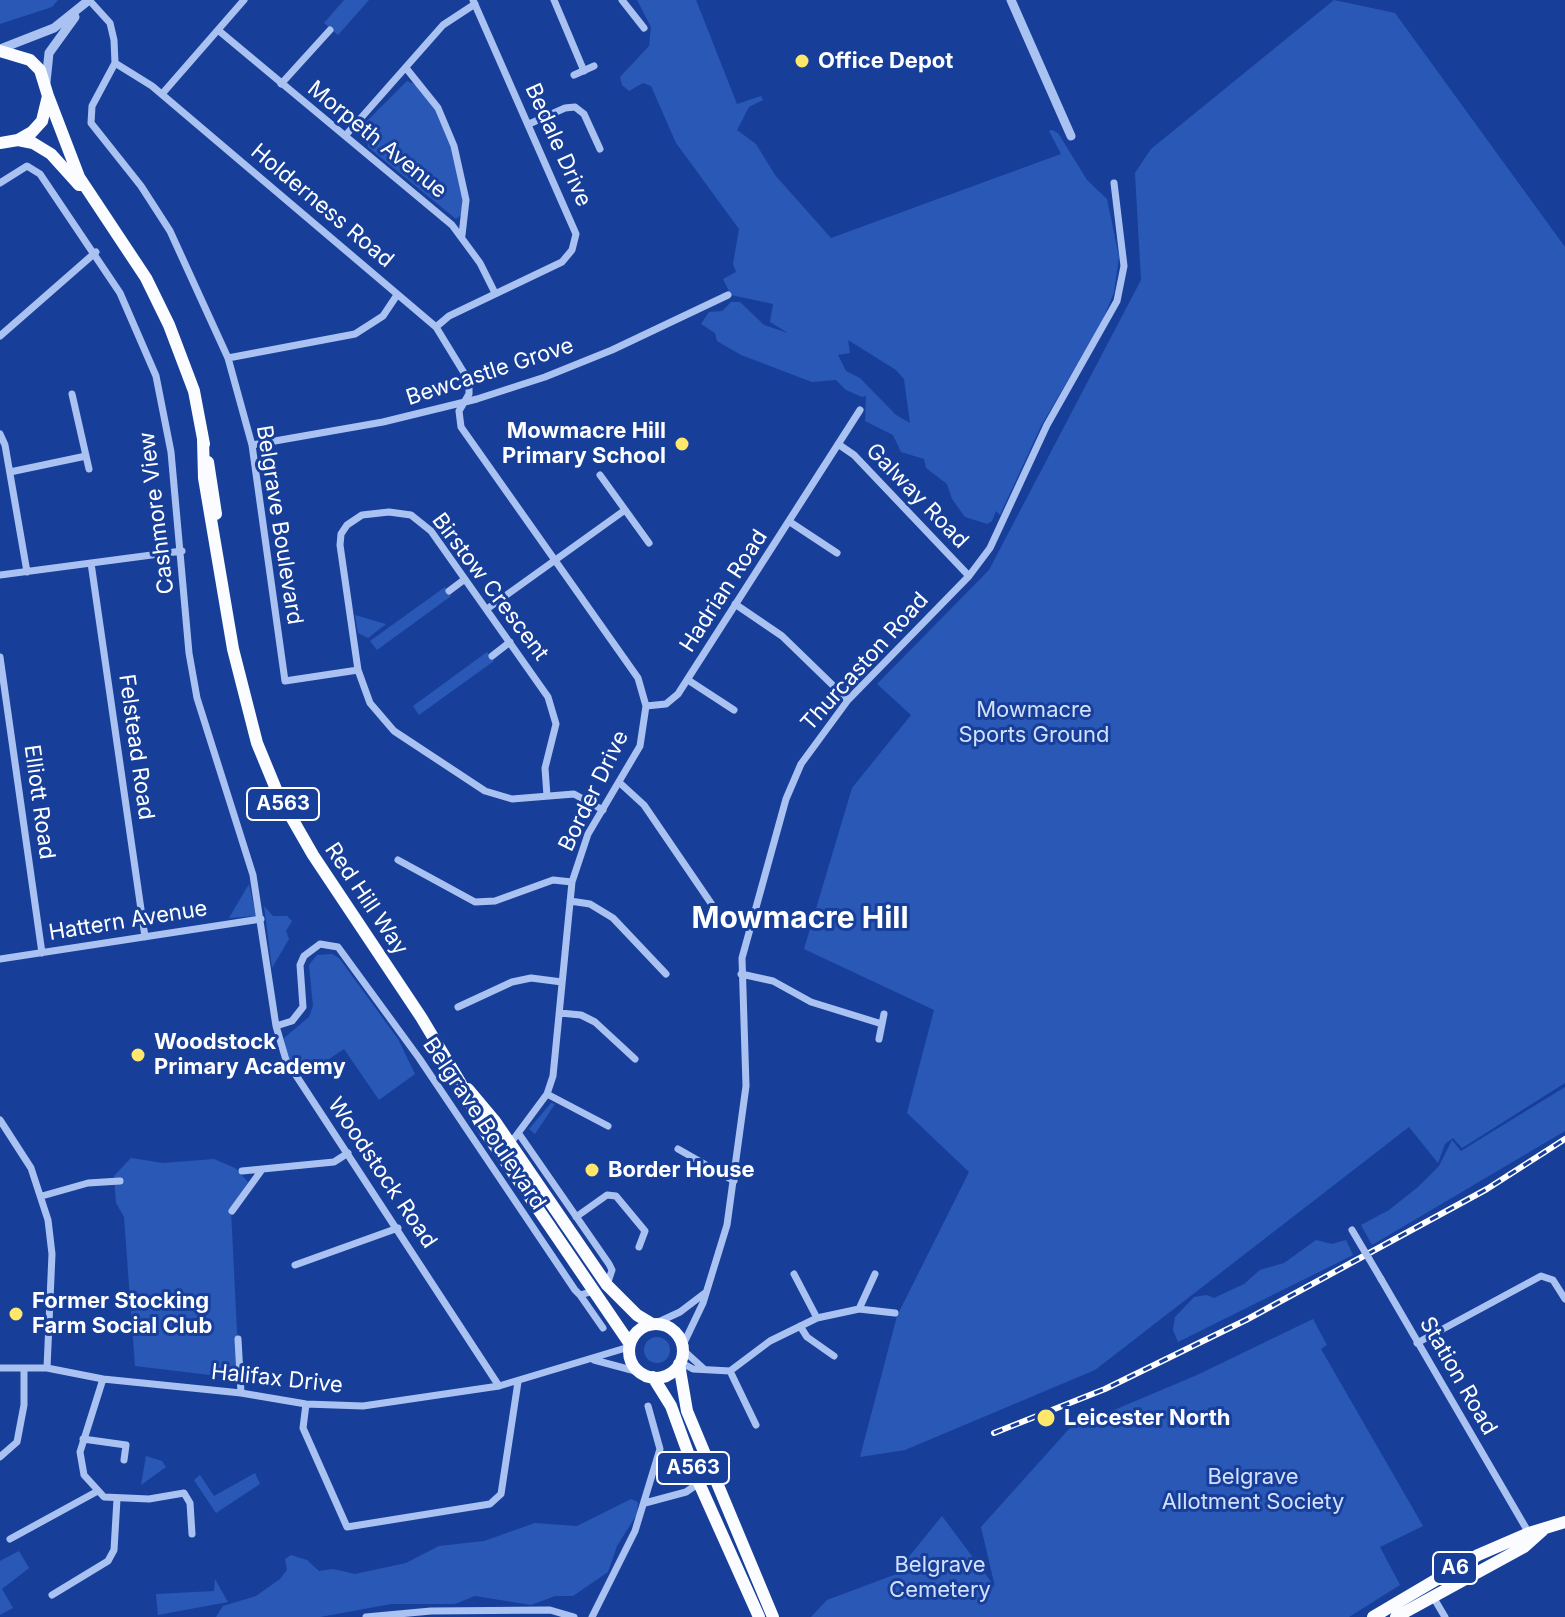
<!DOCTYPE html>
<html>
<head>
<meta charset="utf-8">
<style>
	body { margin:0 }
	canvas { display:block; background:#173f99 }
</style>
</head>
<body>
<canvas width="1565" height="1617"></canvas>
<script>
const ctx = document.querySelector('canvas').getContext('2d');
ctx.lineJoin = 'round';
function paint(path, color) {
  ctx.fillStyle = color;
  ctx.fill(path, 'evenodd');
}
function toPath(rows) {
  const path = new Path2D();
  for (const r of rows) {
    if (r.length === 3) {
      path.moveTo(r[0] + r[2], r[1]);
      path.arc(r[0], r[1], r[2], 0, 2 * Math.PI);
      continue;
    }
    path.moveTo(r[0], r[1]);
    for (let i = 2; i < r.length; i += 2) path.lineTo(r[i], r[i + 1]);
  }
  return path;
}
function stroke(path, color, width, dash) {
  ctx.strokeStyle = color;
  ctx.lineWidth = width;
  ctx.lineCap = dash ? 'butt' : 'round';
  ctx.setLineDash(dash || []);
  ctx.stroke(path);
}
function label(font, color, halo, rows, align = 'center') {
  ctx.font = font + ' Inter,sans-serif';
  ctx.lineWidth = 6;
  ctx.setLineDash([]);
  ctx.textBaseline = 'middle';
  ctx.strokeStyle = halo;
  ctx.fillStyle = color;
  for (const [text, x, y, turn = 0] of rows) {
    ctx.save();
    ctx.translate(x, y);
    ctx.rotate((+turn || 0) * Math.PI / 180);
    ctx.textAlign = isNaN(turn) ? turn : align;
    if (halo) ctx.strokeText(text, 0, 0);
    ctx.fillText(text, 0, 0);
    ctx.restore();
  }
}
paint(toPath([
	[0,0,58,0,52,7,0,24],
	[344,0,369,0,338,35,324,23],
	[637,0,696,0,737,104,761,96,763,100,749,107,737,130,756,144,775,175,831,238,1061,154,1049,131,1052,130,1058,133,1087,180,1107,199,1119,257,1114,292,1102,322,1041,426,1000,515,996,511,992,521,987,524,965,517,952,499,947,484,926,468,924,459,901,452,893,435,865,421,866,396,862,397,846,390,836,380,812,382,741,355,717,341,715,333,701,324,709,312,722,311,731,302,740,302,764,325,788,333,770,322,773,304,731,295,723,279,736,272,733,264,739,229,676,143,651,86,643,83,629,91,622,85,620,77,649,46,651,27],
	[848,340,896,370,904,379,910,423,896,415,860,378,846,371,838,355,850,353],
	[1334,0,1395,13,1565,247,1565,1083,1462,1148,1453,1138,1445,1144,1438,1163,1409,1127,1095,1370,905,1450,860,1457,897,1316,969,1172,907,1113,934,1010,804,949,852,788,911,715,877,684,989,570,1141,280,1135,173,1151,149],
	[407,81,417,85,435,110,453,152,463,200,461,215,456,219,368,147,366,122],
	[445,587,451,596,377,650,370,641],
	[355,615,386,624,368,638,358,633],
	[487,652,494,661,419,715,413,706],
	[249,884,256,916,229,918],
	[264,906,273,916,287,916,292,921,286,931,289,939,272,968],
	[332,954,339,958,398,1039,415,1074,379,1100,344,1049,305,1075,286,1060,284,1038,309,1017,313,1006,309,965,317,955],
	[1565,1087,1565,1131,1372,1245,1361,1225,1389,1210,1418,1187,1439,1166,1452,1140,1461,1151],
	[551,1103,555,1104,535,1134,529,1129],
	[131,1158,163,1163,214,1159,235,1168,248,1182,231,1211,239,1372,235,1378,135,1366,124,1217,116,1203,114,1176],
	[1316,1240,1332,1244,1346,1240,1353,1255,1178,1342,1173,1330,1175,1317,1194,1297,1207,1295,1214,1298,1244,1284,1260,1270,1284,1263],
	[1313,1319,1327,1345,1321,1349,1423,1526,1380,1547,1400,1585,1349,1617,811,1617,827,1600,894,1575,942,1516,995,1587,981,1527,1069,1429,1197,1375],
	[657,1350,13],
	[146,1456,162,1461,166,1467,141,1485],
	[255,1473,260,1484,216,1513,194,1480,200,1475,214,1496],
	[631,1499,638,1502,637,1514,617,1546,608,1572,573,1596,555,1596,531,1605,475,1596,455,1604,391,1604,320,1617,216,1617,223,1606,256,1596,280,1579,287,1570,285,1559,291,1555,307,1560,319,1571,333,1569,355,1574,406,1563,439,1546,484,1541,535,1523,577,1526],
	[19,1551,29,1568,2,1589,13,1608,0,1615,0,1561],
	[215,1579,228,1602,158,1615,156,1594,214,1591]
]), '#2a58b6');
stroke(toPath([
	[89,0,110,23,114,40,115,63,92,106,91,123,141,186,170,231,228,358,252,445,285,681,358,670,370,703,394,731,485,791,512,799,574,794,603,810],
	[554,0,584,71],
	[622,0,644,28],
	[218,30,452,225,480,263,495,293],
	[115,63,152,86,436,327,469,381,469,394,459,411,461,427,638,678,646,706,640,746,588,834,572,882,553,1076,547,1094,501,1156],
	[406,68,438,108,454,146,466,200,462,235],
	[574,75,594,66],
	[281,84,330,30],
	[162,94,244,0],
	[529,124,565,108,575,107,584,114,600,149],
	[345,136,443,25,475,4],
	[0,183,27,166,40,174,120,293,156,376,171,452,189,653,197,698,253,875,276,1026,286,1060,499,1386],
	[436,327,449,316,562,262,572,250,576,234,473,0],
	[0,336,96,252],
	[228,358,355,334,383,316,397,295],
	[72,394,89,469],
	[0,434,5,445,27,572],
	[838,444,854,455,969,576],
	[252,445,383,422,477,399,545,377,612,350,728,295],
	[10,472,86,456],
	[600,475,649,543],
	[790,522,837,553],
	[91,563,145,937],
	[0,575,182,551],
	[449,591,465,579],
	[735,604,782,636,848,700],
	[487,609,625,510],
	[492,656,510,642],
	[0,657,42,953],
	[358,670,340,545,341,534,347,525,362,515,389,512,411,515,431,531,548,697,556,724,545,768,547,796],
	[688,680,734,710],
	[646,706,666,704,678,694,860,410],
	[621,784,644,805,717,912],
	[398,860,475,902,495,901,553,880,572,882],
	[570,901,590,904,613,918,666,974],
	[0,959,261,919],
	[741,974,773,981,811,1002,882,1024],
	[458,1007,512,982,531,978,562,982],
	[560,1013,581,1015,595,1022,635,1059],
	[276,1026,292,1021,303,1007,300,965,304,956,320,944,338,947,419,1058,575,1290,580,1295,594,1291],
	[879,1039,884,1014],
	[547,1094,608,1126],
	[0,1120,31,1168,48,1220,52,1254,47,1368],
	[519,1134,609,1264,612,1270,607,1285],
	[678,1149,734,1181],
	[242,1171,334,1162,348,1153],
	[42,1196,88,1183,120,1181],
	[232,1211,261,1171],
	[576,1217,607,1195,616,1196,645,1231,639,1247],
	[295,1265,398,1228],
	[794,1274,817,1318],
	[1381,1279,1530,1535],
	[580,1295,603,1328],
	[859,1309,875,1274],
	[654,1324,680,1312,705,1293],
	[800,1326,807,1337,834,1356],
	[238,1339,241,1393],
	[1417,1343,1541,1276,1553,1280,1565,1299],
	[682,1347,703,1303,727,1225,746,1086,742,958,786,799,801,764,848,700,969,576,990,548,1047,425,1117,301,1124,266,1114,183],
	[682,1349,704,1369],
	[594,1360,639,1372],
	[680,1362,693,1369,730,1371,770,1341,817,1318,859,1309,895,1313],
	[0,1368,47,1368,103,1379,241,1393,306,1404,363,1406,499,1386,629,1347],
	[730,1371,756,1425],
	[103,1379,80,1452,84,1475,104,1497,149,1499,184,1493,190,1503,192,1534],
	[306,1404,303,1428,347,1527,490,1504,501,1494,518,1382],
	[83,1439,126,1445,124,1460],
	[0,1457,17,1442,24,1405,24,1368],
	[645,1503,686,1492,699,1483],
	[10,1539,96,1492],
	[52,1595,108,1561,114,1550,117,1499],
	[1432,1595,1445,1617],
	[366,1617,431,1611,550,1610,574,1617],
	[592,1617,635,1531,660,1449,648,1406]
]), '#aac2f2', 7);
stroke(toPath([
	[1011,0,1071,136],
	[0,49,54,28,89,0],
	[46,82,49,53,75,17]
]), '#aac2f2', 9);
stroke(toPath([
	[0,51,30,60,40,70,48,96,42,121,32,132,18,140,0,143],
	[48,96,79,177,146,278,169,325,194,391,204,444],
	[18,140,33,143,51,154,79,185],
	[203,439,204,478,233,649,257,743,278,794,313,855,421,1017,460,1082,482,1127,630,1344],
	[208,462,216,514],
	[468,1089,494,1120,607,1285,637,1315,652,1324],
	[656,1351,27],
	[679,1364,687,1411,773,1617],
	[653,1377,671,1406,699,1483,759,1617],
	[1373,1617,1478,1555,1529,1533,1565,1522],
	[1396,1617,1524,1547,1543,1530]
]), '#fafcff', 12);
const rail = toPath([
	[994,1433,1105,1389,1246,1320,1487,1189,1565,1139]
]);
stroke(rail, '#fff', 6);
stroke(rail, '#173f99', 3, [9]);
stroke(toPath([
	[1352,1230,1381,1279]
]), '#aac2f2', 7);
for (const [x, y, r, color] of [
	[802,61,8,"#ffe76b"],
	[682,444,8,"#ffe76b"],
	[138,1055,8,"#ffe76b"],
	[592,1170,8,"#ffe76b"],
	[16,1314,8,"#ffe76b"],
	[1046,1418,10,"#ffe76b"]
]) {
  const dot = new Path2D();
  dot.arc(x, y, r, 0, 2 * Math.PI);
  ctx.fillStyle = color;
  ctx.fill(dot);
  stroke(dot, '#173f99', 3);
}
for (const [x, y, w] of [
	[283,804,72],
	[693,1468,72],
	[1455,1568,44]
]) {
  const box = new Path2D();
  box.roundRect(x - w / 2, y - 16, w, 32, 6);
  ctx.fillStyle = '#173f99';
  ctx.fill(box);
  stroke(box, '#fff', 2);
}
label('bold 20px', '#fff', null, [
	["A563",283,804],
	["A563",693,1468],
	["A6",1455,1568]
]);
label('bold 22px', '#fff', '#173f99', [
	["Office Depot",818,61],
	["Mowmacre Hill",666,431,"right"],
	["Primary School",666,456,"right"],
	["Woodstock",154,1042],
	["Primary Academy",154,1067],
	["Border House",608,1170],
	["Former Stocking",32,1301],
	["Farm Social Club",32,1326],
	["Leicester North",1064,1418]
], 'left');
label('22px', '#fff', '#173f99', [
	["Morpeth Avenue",377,140,39],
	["Bedale Drive",558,145,66],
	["Holderness Road",322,206,40],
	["Bewcastle Grove",490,372,-18],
	["Galway Road",917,496,46],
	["Cashmore View",157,513,-97],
	["Belgrave Boulevard",279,525,81],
	["Birstow Crescent",490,587,53],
	["Hadrian Road",724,591,-57],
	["Thurcaston Road",865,662,-48],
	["Felstead Road",136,747,82],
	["Border Drive",594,791,-64],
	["Elliott Road",39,802,82],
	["Red Hill Way",366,899,56],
	["Hattern Avenue",128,921,-9],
	["Belgrave Boulevard",484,1124,56],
	["Woodstock Road",382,1173,56],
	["Station Road",1458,1376,60],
	["Halifax Drive",277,1379,6]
]);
label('22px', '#d2e0fc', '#173f99', [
	["Mowmacre",1034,710],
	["Sports Ground",1034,735],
	["Belgrave",1253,1477],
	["Allotment Society",1253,1502],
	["Belgrave",940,1565],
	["Cemetery",940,1590]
]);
label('bold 30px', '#fff', '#173f99', [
	["Mowmacre Hill",800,919]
]);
</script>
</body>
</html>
